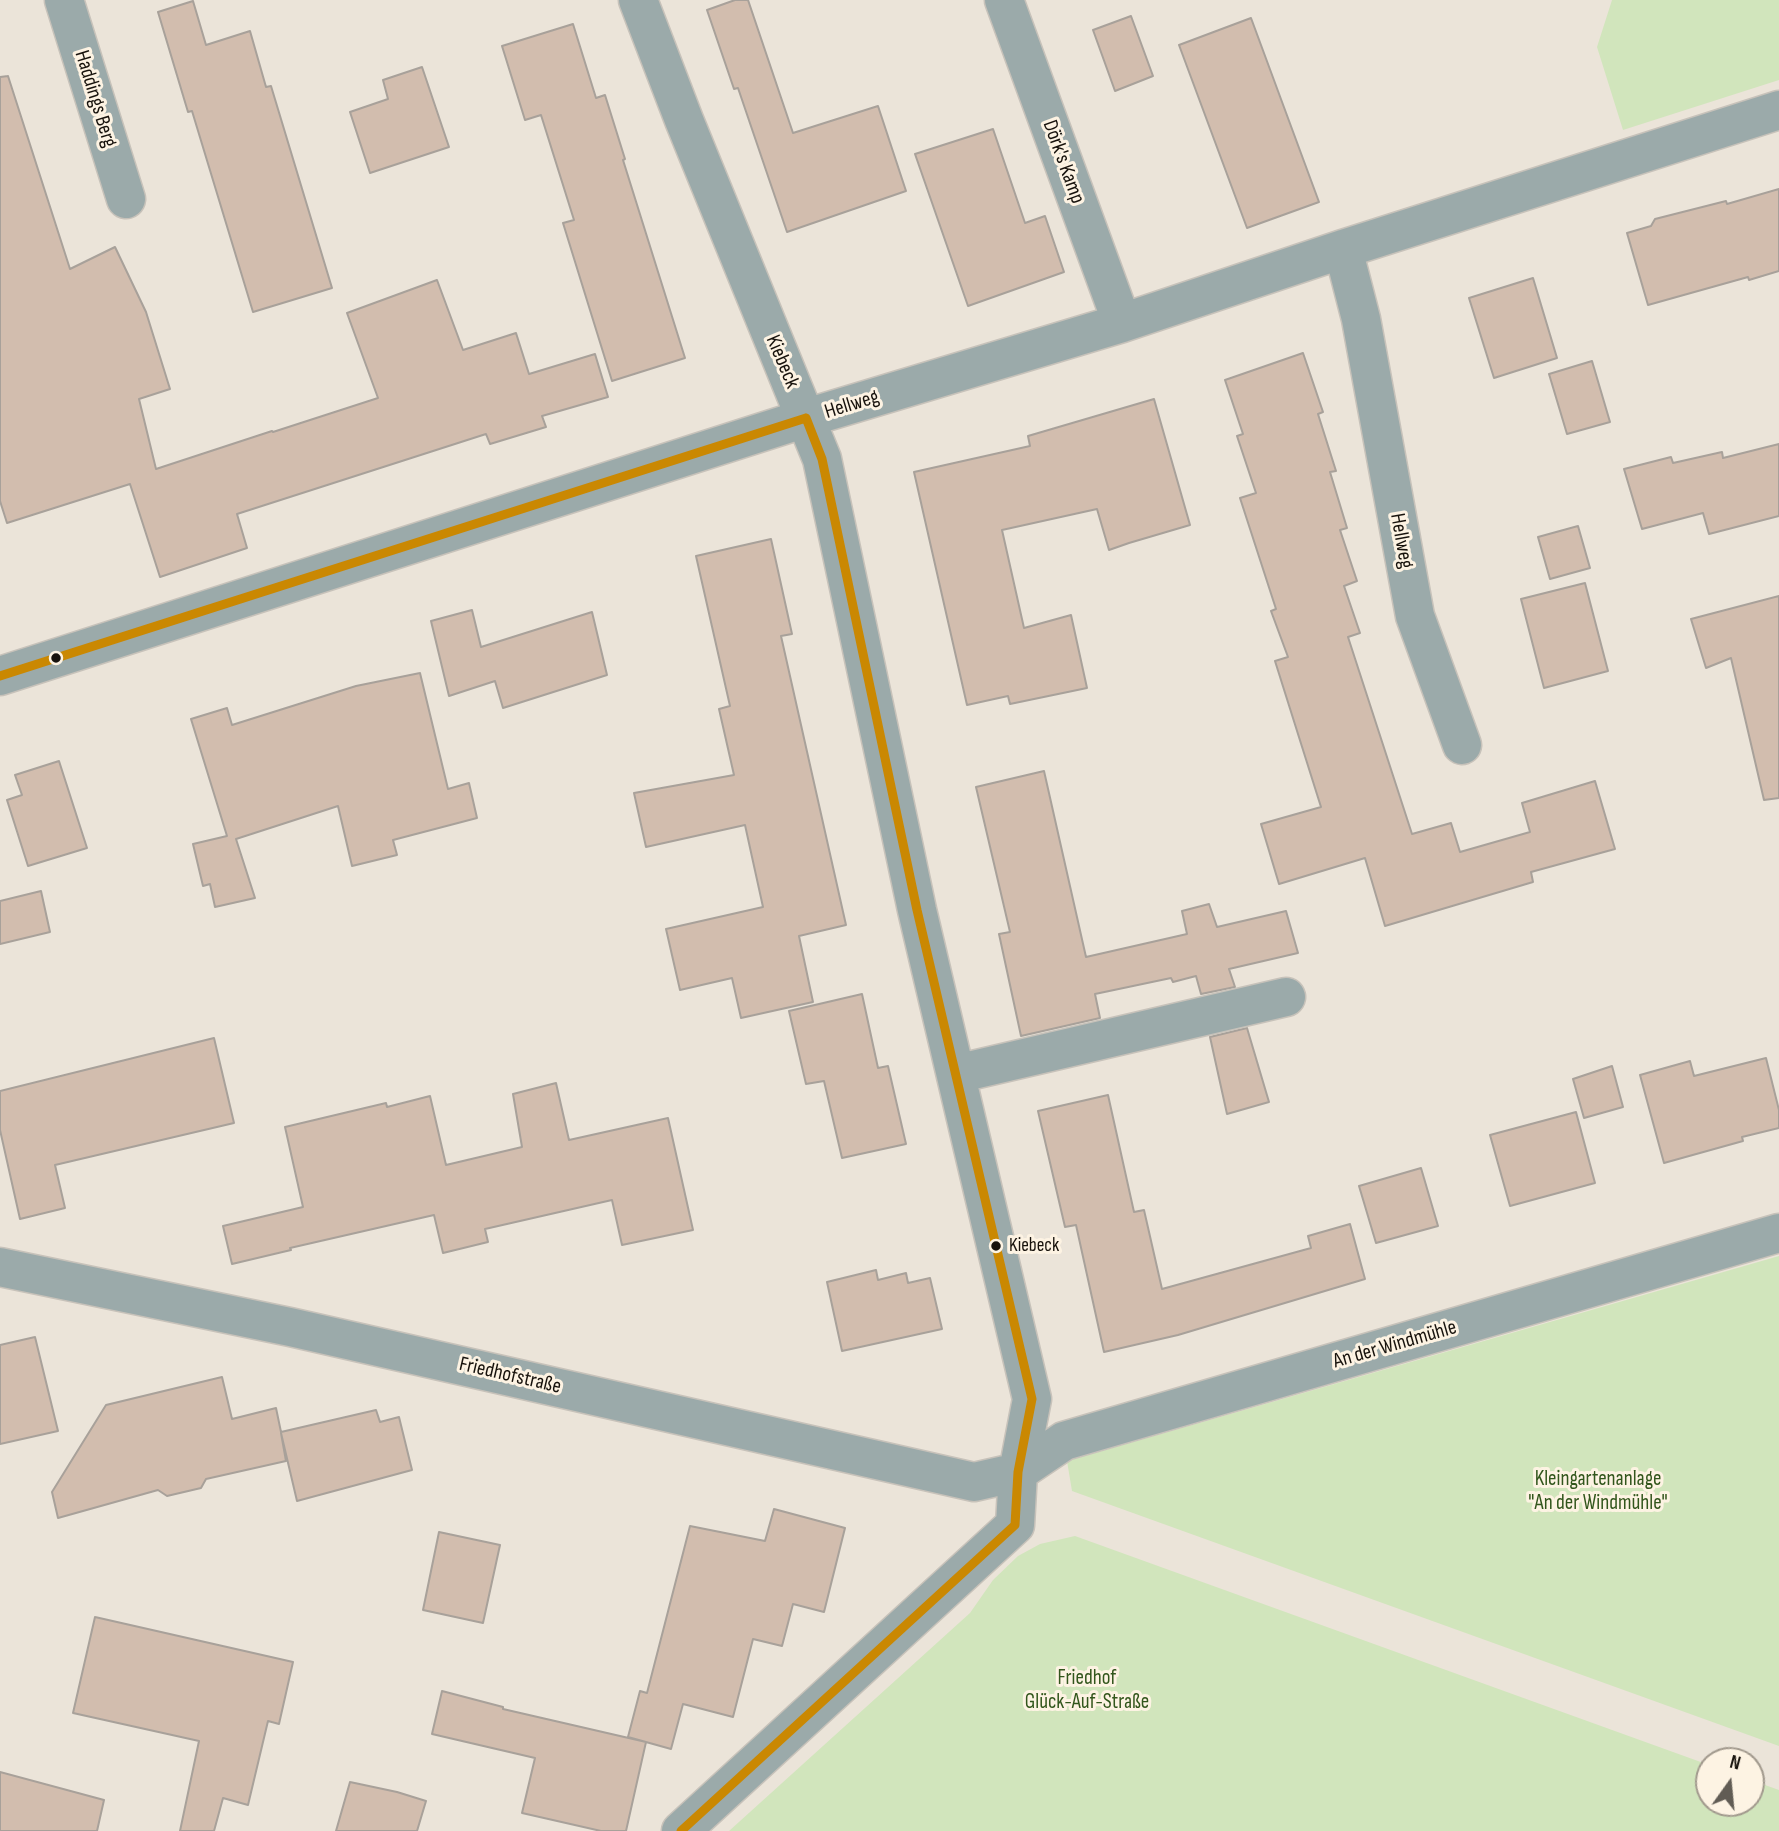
<!DOCTYPE html>
<html>
<head>
<meta charset="utf-8">
<style>
	body { margin:0 }
	#map { position:relative; width:1779px; height:1831px; overflow:hidden; background:#ebe4d9; font-family:"Sofia Sans Condensed",sans-serif }
	canvas { display:block }
	.north { position:absolute; left:1695px; top:1747px; width:70px; height:70px; box-sizing:border-box; background:#fdf3e3; border:2px solid #a1998d; border-radius:50%; rotate:15deg; font-size:19px; font-weight:700; line-height:28px; text-align:center; color:#17120c }
	.north::after { content:''; display:block; margin:auto; width:24px; height:32px; background:#615c54; clip-path:polygon(50% 0,100% 100%,50% 72%,0 100%) }
</style>
</head>
<body>
<div id="map">
<canvas width="1779" height="1831"></canvas>
<div class="north">N</div>
</div>
<script>
const ctx = document.querySelector('canvas').getContext('2d');
ctx.lineJoin = 'round';
function paint(path, color) {
  ctx.fillStyle = color;
  ctx.fill(path, 'evenodd');
}
function toPath(rows) {
  const path = new Path2D();
  for (const r of rows) {
    path.moveTo(r[0], r[1]);
    for (let i = 2; i < r.length; i += 2) path.lineTo(r[i], r[i + 1]);
  }
  return path;
}
function stroke(path, color, width, dash) {
  ctx.strokeStyle = color;
  ctx.lineWidth = width;
  ctx.lineCap = dash ? 'butt' : 'round';
  ctx.setLineDash(dash || []);
  ctx.stroke(path);
}
function label(font, color, halo, rows, align = 'center') {
  ctx.font = font + ' "Sofia Sans Condensed",sans-serif';
  ctx.lineWidth = 6;
  ctx.setLineDash([]);
  ctx.textBaseline = 'middle';
  ctx.strokeStyle = halo;
  ctx.fillStyle = color;
  for (const [text, x, y, turn = 0] of rows) {
    ctx.save();
    ctx.translate(x, y);
    ctx.rotate((+turn || 0) * Math.PI / 180);
    ctx.textAlign = isNaN(turn) ? turn : align;
    if (halo) ctx.strokeText(text, 0, 0);
    ctx.fillText(text, 0, 0);
    ctx.restore();
  }
}
paint(toPath([
	[1612,0,1779,0,1779,80,1623,130,1597,47],
	[1779,1256,1779,1746,1072,1491,1067,1461],
	[1075,1536,1709,1765,1709,1803,1751,1803,1751,1780,1779,1790,1779,1831,729,1831,970,1613,993,1580,1018,1556,1040,1544]
]), '#d1e5bc');
const building = toPath([
	[735,0,748,0,793,133,878,106,906,191,787,232,738,88,734,89,707,10,735,0],
	[193,1,206,45,250,31,266,87,271,86,332,288,253,312,192,111,188,112,158,12,193,1],
	[1131,16,1153,76,1115,91,1093,30,1131,16],
	[1251,18,1319,202,1247,228,1179,45,1251,18],
	[573,24,596,98,605,95,625,159,623,160,685,358,612,381,563,223,574,220,541,115,525,120,502,46,573,24],
	[422,67,449,147,370,173,350,112,388,99,383,80,422,67],
	[8,76,70,269,115,247,146,312,170,389,139,399,156,469,272,431,273,432,378,398,347,313,437,280,463,350,516,333,529,374,595,354,608,397,542,416,546,427,490,444,486,434,237,514,247,548,160,577,130,484,7,523,0,501,0,77,8,76],
	[993,129,1025,223,1045,216,1064,272,968,306,915,154,993,129],
	[1779,189,1779,271,1749,280,1748,277,1648,305,1627,233,1651,226,1655,219,1726,201,1727,204,1779,189],
	[1533,278,1557,358,1494,378,1469,298,1533,278],
	[1303,353,1323,412,1318,414,1336,471,1330,472,1347,528,1340,530,1357,581,1344,586,1360,633,1348,637,1412,834,1451,823,1460,852,1530,832,1522,803,1595,781,1615,849,1531,872,1533,882,1385,926,1365,858,1279,884,1261,824,1321,807,1275,661,1288,657,1271,611,1276,609,1240,498,1256,493,1237,436,1243,434,1225,380,1303,353],
	[1592,361,1610,422,1567,434,1549,374,1592,361],
	[1154,399,1190,525,1129,543,1109,550,1097,509,1002,530,1024,628,1071,615,1087,688,1010,704,1008,696,967,705,914,472,1030,446,1028,436,1154,399],
	[1779,444,1779,516,1709,534,1703,513,1642,529,1624,469,1671,457,1673,463,1722,452,1723,458,1779,444],
	[1578,526,1590,568,1550,579,1538,537,1578,526],
	[771,539,792,634,781,636,846,925,799,936,813,1002,741,1018,732,978,680,990,666,929,763,907,745,825,646,847,634,793,734,775,719,709,730,706,696,556,771,539],
	[1585,583,1608,671,1544,688,1521,599,1585,583],
	[1779,596,1779,798,1764,800,1731,658,1706,668,1691,619,1779,596],
	[472,610,481,647,592,612,607,675,503,708,495,681,449,696,431,621,472,610],
	[420,673,448,789,469,783,477,818,393,840,397,855,352,866,338,806,236,839,255,898,215,907,210,884,203,886,193,844,227,836,191,719,227,708,232,725,356,686,420,673],
	[59,761,87,848,28,866,7,800,22,795,15,775,59,761],
	[1044,771,1086,957,1187,934,1182,911,1209,904,1217,927,1286,911,1298,953,1229,969,1235,987,1201,994,1196,976,1173,982,1171,978,1095,994,1100,1018,1021,1036,999,934,1010,932,976,787,1044,771],
	[41,891,50,932,0,944,0,901,41,891],
	[862,994,878,1068,888,1066,906,1144,842,1158,824,1081,806,1084,789,1011,862,994],
	[1247,1028,1269,1102,1227,1114,1210,1037,1247,1028],
	[214,1038,234,1123,55,1165,65,1208,20,1219,0,1130,0,1091,214,1038],
	[1766,1058,1779,1110,1779,1128,1742,1137,1743,1141,1664,1163,1640,1075,1690,1061,1694,1076,1766,1058],
	[1612,1066,1623,1107,1584,1118,1573,1079,1612,1066],
	[556,1083,569,1140,668,1118,693,1230,622,1245,612,1200,485,1229,488,1242,443,1253,434,1215,290,1248,291,1250,232,1264,223,1226,303,1207,285,1127,386,1103,387,1107,430,1096,446,1165,522,1147,513,1094,556,1083],
	[1108,1095,1134,1212,1144,1210,1162,1289,1311,1248,1308,1236,1350,1224,1365,1279,1178,1335,1104,1352,1076,1225,1065,1227,1038,1111,1108,1095],
	[1576,1112,1595,1183,1510,1206,1490,1135,1576,1112],
	[1421,1168,1438,1226,1376,1243,1359,1186,1421,1168],
	[876,1270,878,1280,906,1273,908,1283,930,1278,942,1329,842,1351,827,1282,876,1270],
	[35,1337,58,1431,0,1444,0,1345,35,1337],
	[222,1377,232,1419,276,1408,281,1432,376,1410,380,1422,399,1417,412,1470,297,1501,281,1433,286,1461,206,1479,201,1488,167,1496,158,1490,58,1518,52,1492,106,1405,222,1377],
	[774,1509,845,1528,824,1612,793,1604,782,1646,753,1639,733,1717,683,1704,671,1749,628,1737,640,1691,647,1693,690,1526,765,1541,774,1509],
	[439,1532,500,1545,483,1623,423,1610,439,1532],
	[95,1617,293,1662,279,1724,268,1721,248,1805,223,1798,214,1831,180,1831,199,1741,73,1713,95,1617],
	[442,1691,503,1707,503,1709,646,1742,626,1831,601,1831,522,1813,535,1758,432,1734,442,1691],
	[0,1772,104,1800,97,1831,0,1831,0,1772],
	[350,1782,397,1792,426,1801,417,1831,336,1831,350,1782]
]);
paint(building, '#d2bdae');
stroke(building, '#a8a19a', 2);
const minor = toPath([
	[64,0,126,199],
	[638,0,684,120,822,459,917,910,1032,1399,1018,1472,1015,1525,681,1831],
	[1004,0,1122,323],
	[1343,249,1361,319,1415,616,1462,745],
	[0,676,806,418,1122,323,1343,249,1779,110],
	[956,1074,1286,997],
	[0,1267,290,1327,974,1482,1018,1472,1064,1441,1779,1233]
]);
stroke(minor, '#c7c2ba', 41);
stroke(minor, '#9baaaa', 38);
stroke(toPath([
	[0,676,806,418],
	[681,1831,1015,1525,1018,1472,1032,1399,917,910,822,459,806,418]
]), '#ca8802', 9);
for (const [x, y, r, color] of [
	[56,658,6,"#17120c"],
	[996,1246,6,"#17120c"]
]) {
  const dot = new Path2D();
  dot.arc(x, y, r, 0, 2 * Math.PI);
  ctx.fillStyle = color;
  ctx.fill(dot);
  stroke(dot, '#fdf3e3', 2.5);
}
label('19px', '#17120c', '#fdf3e3', [
	["Kiebeck",1009,1246]
], 'left');
label('21px', '#17120c', '#fdf3e3', [
	["Haddings Berg",95,99,73],
	["Dörk's Kamp",1063,162,70],
	["Kiebeck",782,362,67],
	["Hellweg",852,405,-17],
	["Hellweg",1401,541,80],
	["An der Windmühle",1395,1345,-16],
	["Friedhofstraße",510,1376,13]
]);
label('21px', '#32561c', '#fdf3e3', [
	["Kleingartenanlage",1598,1480],
	["\"An der Windmühle\"",1598,1504],
	["Friedhof",1087,1679],
	["Glück-Auf-Straße",1087,1703]
]);
</script>
</body>
</html>
